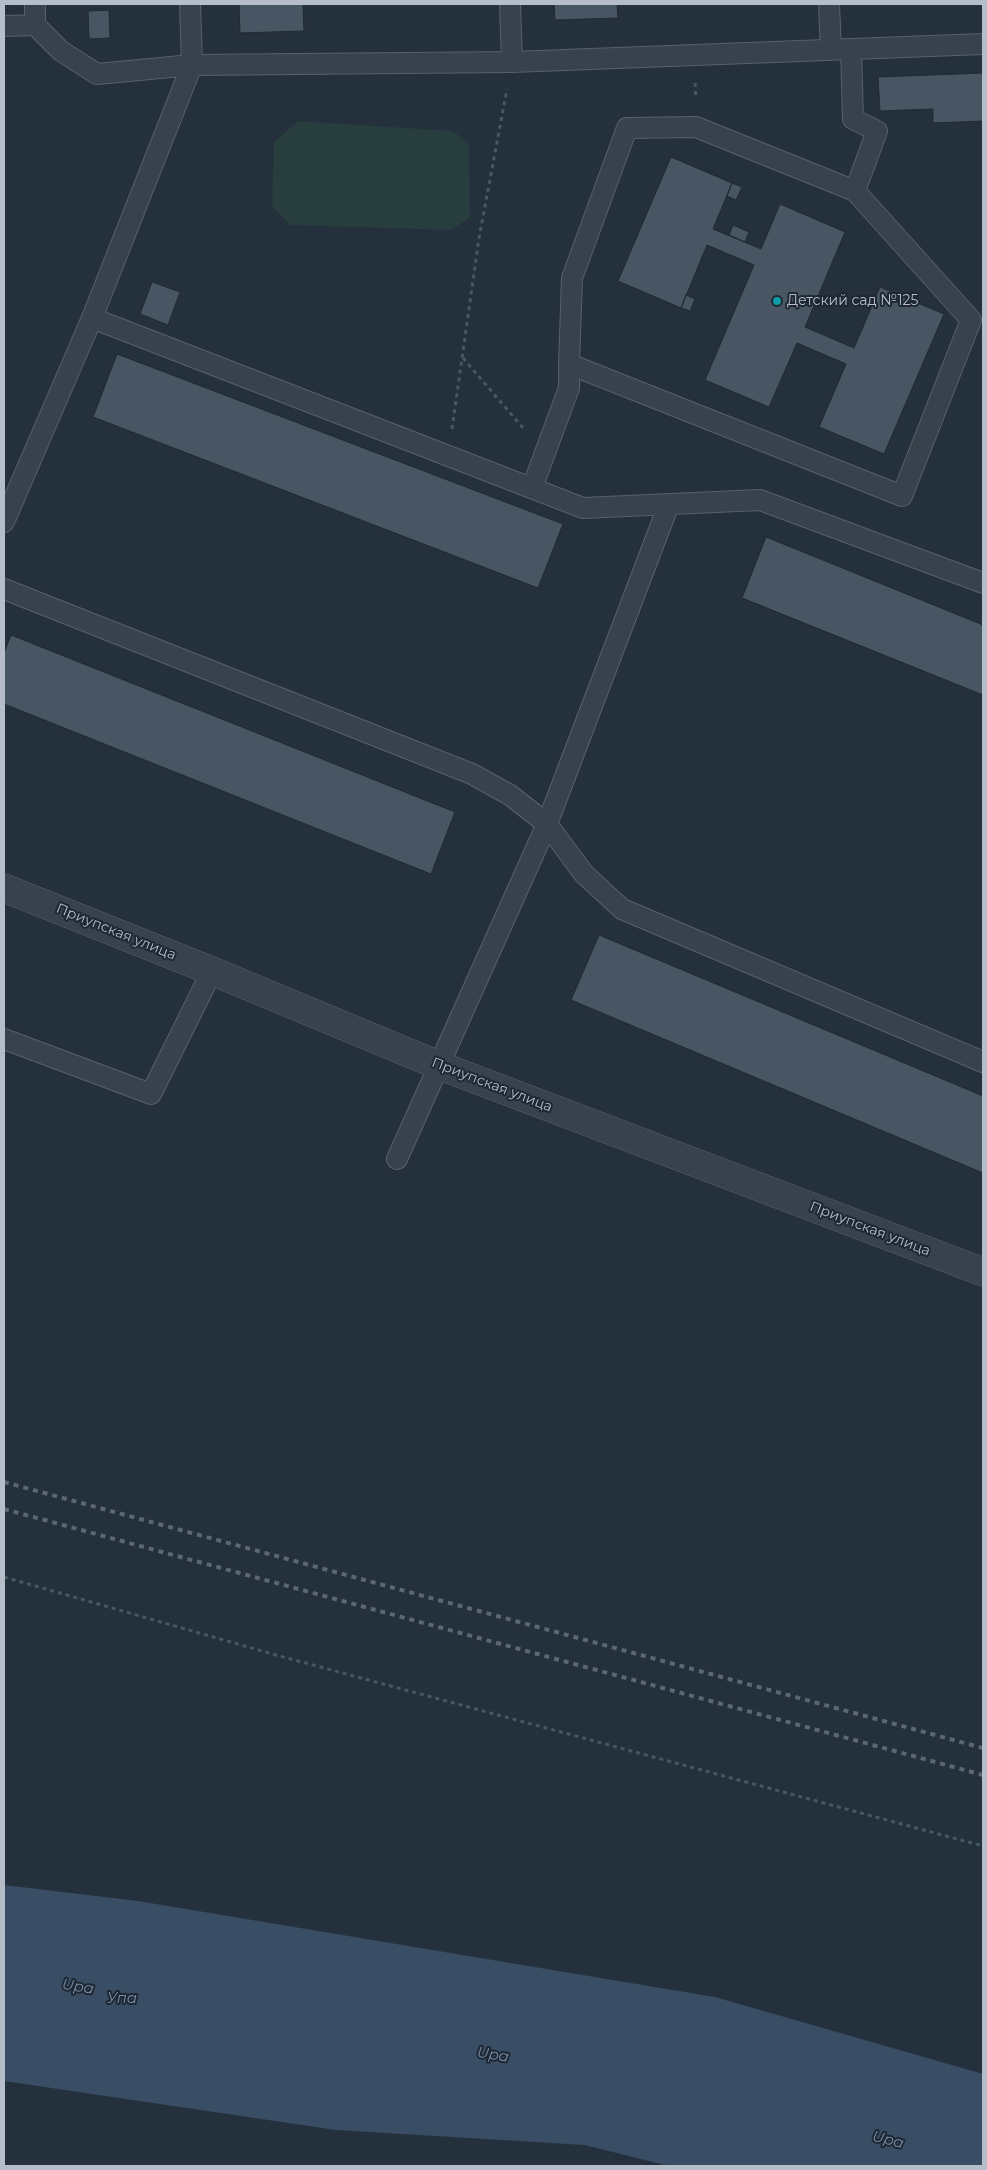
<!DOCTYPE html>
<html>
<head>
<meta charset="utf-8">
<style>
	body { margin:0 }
	#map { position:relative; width:987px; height:2170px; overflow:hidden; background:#25303d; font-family:Montserrat,sans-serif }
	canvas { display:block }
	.frame { position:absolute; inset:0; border:5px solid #b4bdc8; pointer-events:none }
</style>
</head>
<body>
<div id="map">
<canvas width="987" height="2170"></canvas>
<div class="frame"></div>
</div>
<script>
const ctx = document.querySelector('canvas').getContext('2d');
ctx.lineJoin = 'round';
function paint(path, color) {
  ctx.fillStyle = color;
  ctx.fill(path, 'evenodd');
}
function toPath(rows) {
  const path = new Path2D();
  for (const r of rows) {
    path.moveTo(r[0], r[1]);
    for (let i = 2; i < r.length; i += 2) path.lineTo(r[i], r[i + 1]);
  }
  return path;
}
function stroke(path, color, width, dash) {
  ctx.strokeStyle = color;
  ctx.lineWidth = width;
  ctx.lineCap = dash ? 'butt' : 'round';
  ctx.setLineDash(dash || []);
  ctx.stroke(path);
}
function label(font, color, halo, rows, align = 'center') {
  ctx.font = font + ' Montserrat,sans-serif';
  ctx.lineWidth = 4;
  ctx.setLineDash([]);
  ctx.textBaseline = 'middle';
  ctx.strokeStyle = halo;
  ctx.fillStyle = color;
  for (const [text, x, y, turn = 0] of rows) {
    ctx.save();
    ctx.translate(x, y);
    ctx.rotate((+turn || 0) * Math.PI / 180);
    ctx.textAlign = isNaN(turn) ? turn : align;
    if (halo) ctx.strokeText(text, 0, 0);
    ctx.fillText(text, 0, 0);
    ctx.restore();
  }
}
paint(toPath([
	[298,121,453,131,469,144,470,217,452,230,290,225,272,206,274,142]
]), '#273d3e');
paint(toPath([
	[4,1885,138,1901,715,1997,983,2074,983,2166,669,2166,585,2145,336,2130,4,2081]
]), '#394d64');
const building = toPath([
	[239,4,303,4,304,31,240,33,239,4],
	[554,4,617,4,618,18,555,20,554,4],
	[109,10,110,38,89,39,88,11,109,10],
	[983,73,983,121,933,123,933,109,880,111,878,77,983,73],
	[671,157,732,183,713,229,761,249,780,204,845,232,805,327,854,348,880,287,944,314,884,454,819,427,846,364,797,343,769,407,705,380,754,265,707,245,681,308,618,281,671,157],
	[732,183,742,187,736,200,727,196,732,183],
	[733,225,749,232,745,242,729,235,733,225],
	[152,282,180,292,168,325,140,314,152,282],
	[686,295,695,299,690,311,681,308,686,295],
	[117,354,563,524,538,588,93,417,117,354],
	[766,537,983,625,983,695,742,598,766,537],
	[11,635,455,812,431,874,4,704,4,653,11,635],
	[599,935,983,1096,983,1173,571,1000,599,935]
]);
paint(building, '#485663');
stroke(building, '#202934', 1);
const lane = toPath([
	[35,4,35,25,61,51,97,74,192,65,512,62,983,44],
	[510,4,512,62],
	[829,4,831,50],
	[4,26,35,25],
	[851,49,853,119,877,131,855,191],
	[92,318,583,508,760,500,983,583],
	[532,488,569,388,569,364,572,278,627,128,696,127,855,191,971,320,902,496,569,364],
	[4,522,92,318,192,65,190,4],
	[4,589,472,774,510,795,547,824,584,874,622,909,983,1062],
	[4,1039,151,1094,212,971],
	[397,1159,547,824,669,504]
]);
const street = toPath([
	[4,888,212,971,438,1065,983,1272]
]);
stroke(lane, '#57606b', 22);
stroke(street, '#57606b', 29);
stroke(toPath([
	[695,83,696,99],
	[463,358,524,429],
	[452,429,479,238,507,89],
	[4,1577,276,1655,983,1846]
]), '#455a5b', 3, [4, 4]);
stroke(lane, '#38424d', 20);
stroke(street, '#38424d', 28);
stroke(toPath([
	[4,1482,983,1748],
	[4,1509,983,1775]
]), '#5b6774', 4, [5, 5]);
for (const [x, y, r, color] of [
	[777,301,5,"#0f9aa8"]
]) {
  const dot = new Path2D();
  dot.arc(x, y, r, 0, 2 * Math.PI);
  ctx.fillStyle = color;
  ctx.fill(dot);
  stroke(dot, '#1e2732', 2);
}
label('14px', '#b4bdc8', '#1e2732', [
	["Детский сад №125",787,301]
], 'left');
label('14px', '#b4bdc8', '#1e2732', [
	["Приупская улица",116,932,22],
	["Приупская улица",492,1085,21],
	["Приупская улица",870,1229,21]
]);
label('italic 15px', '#758faa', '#1e2732', [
	["Upa",78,1987,9],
	["Упа",122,1999],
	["Upa",493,2055,9],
	["Upa",888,2140,14]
]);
</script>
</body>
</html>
